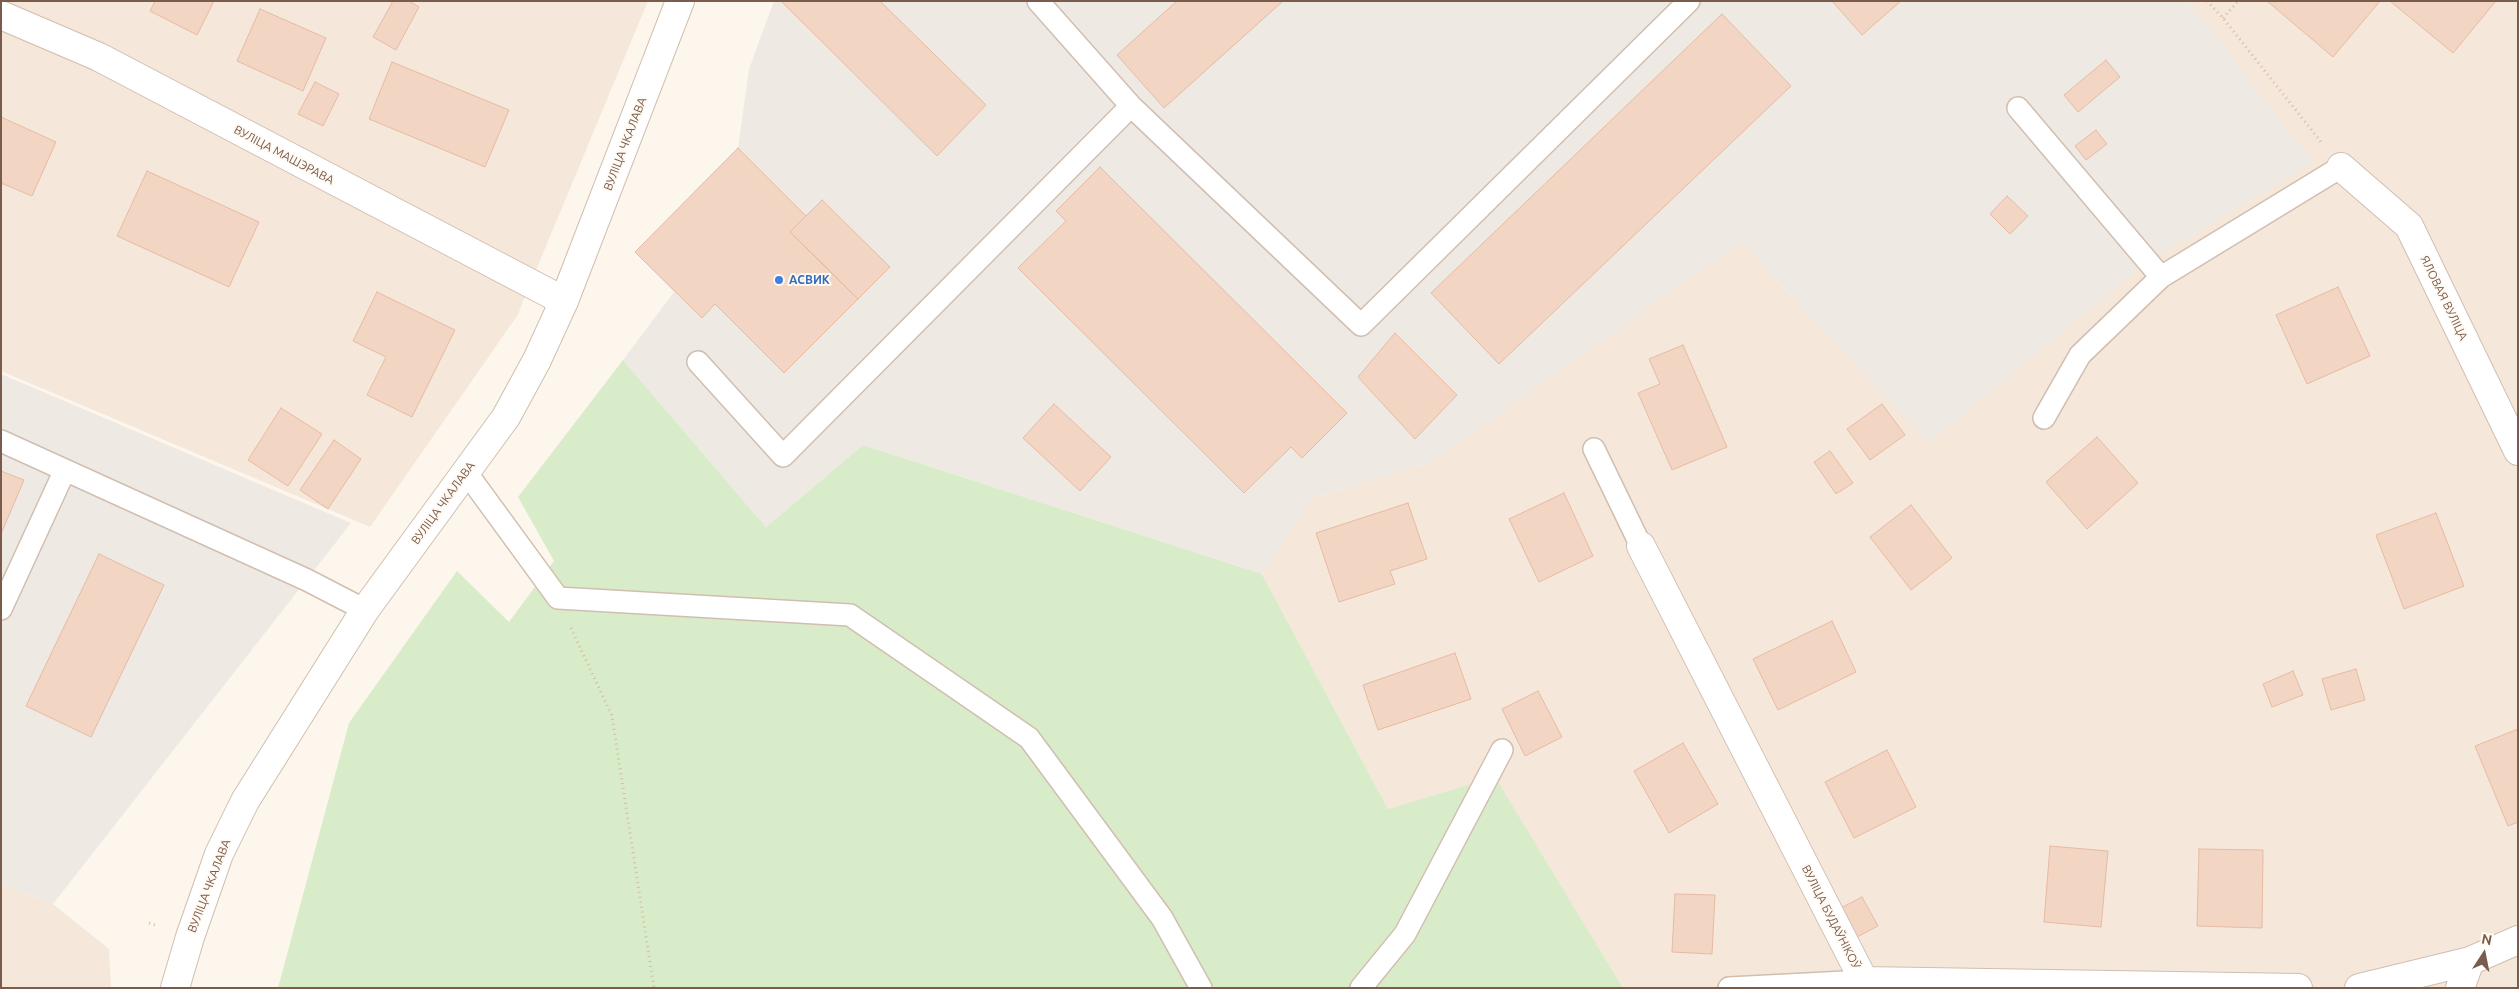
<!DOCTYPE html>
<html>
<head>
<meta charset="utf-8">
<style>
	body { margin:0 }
	#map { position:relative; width:2519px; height:989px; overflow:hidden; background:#fdf6ec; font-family:Ubuntu,sans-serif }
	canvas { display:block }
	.frame { position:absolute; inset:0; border:2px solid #7a5c4d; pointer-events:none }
	.north { position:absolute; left:2459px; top:929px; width:50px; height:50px; -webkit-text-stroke:4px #fffaf3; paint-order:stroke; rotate:11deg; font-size:14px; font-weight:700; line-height:20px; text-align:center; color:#7a5c4d }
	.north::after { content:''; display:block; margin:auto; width:18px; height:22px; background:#7a5c4d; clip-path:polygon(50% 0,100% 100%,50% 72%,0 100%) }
</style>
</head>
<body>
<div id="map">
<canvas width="2519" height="989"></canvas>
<div class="frame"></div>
<div class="north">N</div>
</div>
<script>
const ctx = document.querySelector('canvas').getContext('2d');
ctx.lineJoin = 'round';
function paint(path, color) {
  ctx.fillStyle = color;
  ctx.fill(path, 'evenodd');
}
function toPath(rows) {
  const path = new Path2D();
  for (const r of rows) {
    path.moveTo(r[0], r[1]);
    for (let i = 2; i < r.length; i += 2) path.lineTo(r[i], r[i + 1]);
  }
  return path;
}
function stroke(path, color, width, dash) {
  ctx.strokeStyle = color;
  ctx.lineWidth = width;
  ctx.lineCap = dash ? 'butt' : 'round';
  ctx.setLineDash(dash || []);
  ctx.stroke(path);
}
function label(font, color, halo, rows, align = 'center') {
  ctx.font = font + ' Ubuntu,sans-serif';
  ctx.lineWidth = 4;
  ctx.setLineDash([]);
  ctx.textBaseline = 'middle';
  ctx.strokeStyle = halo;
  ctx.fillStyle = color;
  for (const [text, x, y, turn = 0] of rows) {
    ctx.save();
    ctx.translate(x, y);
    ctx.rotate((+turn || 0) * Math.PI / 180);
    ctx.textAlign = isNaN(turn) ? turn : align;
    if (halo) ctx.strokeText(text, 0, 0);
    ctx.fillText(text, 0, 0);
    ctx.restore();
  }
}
paint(toPath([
	[1,1,648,1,517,316,370,527,1,371],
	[2185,1,2518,1,2518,988,1623,988,1495,778,1388,809,1262,574,1312,498,1431,462,1741,242,1929,443,2206,23],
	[1,884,53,904,109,949,111,988,1,988]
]), '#f5e8da');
paint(toPath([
	[774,1,2185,1,2206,23,2313,163,2148,261,1929,443,1741,242,1431,462,1312,498,1262,574,863,445,766,527,623,360,674,292,635,252,738,148,749,69],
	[1,374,351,523,53,904,1,884]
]), '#efe9e4');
paint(toPath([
	[623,360,766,527,863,445,1262,574,1388,809,1495,777,1623,988,278,988,349,723,457,571,509,622,554,561,518,497]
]), '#d8ecc9');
const building = toPath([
	[155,1,214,1,197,35,150,11,155,1],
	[393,1,409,1,419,7,396,50,373,37,393,1],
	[781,1,880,1,986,105,937,156,781,1],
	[1177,1,1283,1,1164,108,1117,55,1177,1],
	[1832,1,1901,1,1862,35,1832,1],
	[2267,1,2380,1,2333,57,2267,1],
	[2390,1,2496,1,2453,53,2390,1],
	[260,9,326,38,303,91,237,61,260,9],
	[1722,14,1791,86,1499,364,1431,293,1722,14],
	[2106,60,2120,77,2078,112,2064,95,2106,60],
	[392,62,509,110,485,167,369,119,392,62],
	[315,82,339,94,323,126,298,114,315,82],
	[1,117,56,142,32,196,1,183,1,117],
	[2096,130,2107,144,2086,160,2075,146,2096,130],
	[738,148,806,216,790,232,858,299,784,373,715,304,702,318,635,252,738,148],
	[1100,167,1347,413,1302,458,1291,447,1244,493,1018,268,1066,221,1056,211,1100,167],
	[147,171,259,222,229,287,117,236,147,171],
	[2007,196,2028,216,2010,234,1990,214,2007,196],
	[822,200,890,267,858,299,790,232,822,200],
	[2338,287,2370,356,2307,384,2276,315,2338,287],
	[377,292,455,330,412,417,367,395,386,357,353,341,377,292],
	[1395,333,1457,395,1415,439,1358,377,1395,333],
	[1683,345,1727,447,1672,470,1638,393,1660,384,1649,359,1683,345],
	[1054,404,1111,457,1080,491,1023,438,1054,404],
	[1882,404,1905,435,1870,460,1847,429,1882,404],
	[281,408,322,434,288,486,248,460,281,408],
	[2097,437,2138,483,2087,529,2046,482,2097,437],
	[334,440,361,459,328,509,300,490,334,440],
	[1830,451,1853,483,1836,494,1814,462,1830,451],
	[1,471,24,480,1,534,1,471],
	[1564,493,1593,556,1539,582,1509,519,1564,493],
	[1408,503,1427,559,1390,571,1395,584,1339,602,1316,533,1408,503],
	[1911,505,1952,558,1911,590,1870,537,1911,505],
	[2436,513,2464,586,2404,609,2376,535,2436,513],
	[99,554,164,585,91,737,26,706,99,554],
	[1832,621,1856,672,1778,710,1753,659,1832,621],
	[1455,653,1471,699,1378,730,1363,685,1455,653],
	[2356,669,2365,700,2331,710,2322,679,2356,669],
	[2293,671,2303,695,2272,707,2263,684,2293,671],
	[1538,691,1562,737,1525,756,1502,709,1538,691],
	[2518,729,2518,822,2508,826,2475,746,2518,729],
	[1683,743,1718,804,1669,833,1634,771,1683,743],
	[1887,750,1916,807,1854,838,1825,782,1887,750],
	[2050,846,2108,851,2101,927,2044,922,2050,846],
	[2199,849,2263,850,2262,928,2197,926,2199,849],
	[1675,894,1715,895,1712,954,1672,952,1675,894],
	[1862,897,1878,926,1855,938,1839,909,1862,897]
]);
paint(building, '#f3d5c3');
stroke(building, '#e6bba3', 1);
const service = toPath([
	[1038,1,1131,106,1361,325,1689,1],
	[2018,108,2161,277],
	[698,362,783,456,1131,106],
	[2044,418,2080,355,2161,277,2341,167],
	[1,441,307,580,365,610],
	[1594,449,1641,546],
	[466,472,558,598,850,615,1029,738,1162,918,1201,988],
	[1,609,65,470],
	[1361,988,1405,934,1502,750],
	[1729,988,1864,981]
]);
const minor = toPath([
	[1,15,99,57,564,301],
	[2341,167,2409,226,2518,451],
	[1641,546,1864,981,2298,988],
	[2359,988,2470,961,2518,940],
	[2460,988,2470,961]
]);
const tertiary = toPath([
	[175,988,190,937,219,854,245,801,365,610,506,417,537,360,564,301,680,1]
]);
stroke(service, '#d1beb0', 24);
stroke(minor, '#d1beb0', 30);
stroke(tertiary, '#d1beb0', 30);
stroke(toPath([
	[2207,1,2223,18,2321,142],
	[2223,18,2238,1],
	[571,628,612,716,654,988],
	[149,923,158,926]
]), '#d9b8a5', 3, [1, 4]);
stroke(service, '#fff', 21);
stroke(minor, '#fff', 28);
stroke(tertiary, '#fff', 28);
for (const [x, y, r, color] of [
	[779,280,5,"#3f7fe0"]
]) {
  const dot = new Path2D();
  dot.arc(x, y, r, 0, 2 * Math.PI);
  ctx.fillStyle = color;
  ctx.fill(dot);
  stroke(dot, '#fffaf3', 2);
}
label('12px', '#7a5c4d', '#fffaf3', [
	["ВУЛІЦА ЧКАЛАВА",625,144,-69],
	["ВУЛІЦА МАШЭРАВА",284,155,28],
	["ЯЛОВАЯ ВУЛІЦА",2444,298,64],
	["ВУЛІЦА ЧКАЛАВА",443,503,-54],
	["ВУЛІЦА ЧКАЛАВА",209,886,-69],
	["ВУЛІЦА БУДАЎНІКОЎ",1831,917,63]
]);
label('bold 12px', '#366cbe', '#fffaf3', [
	["АСВИК",789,280]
], 'left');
</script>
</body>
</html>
